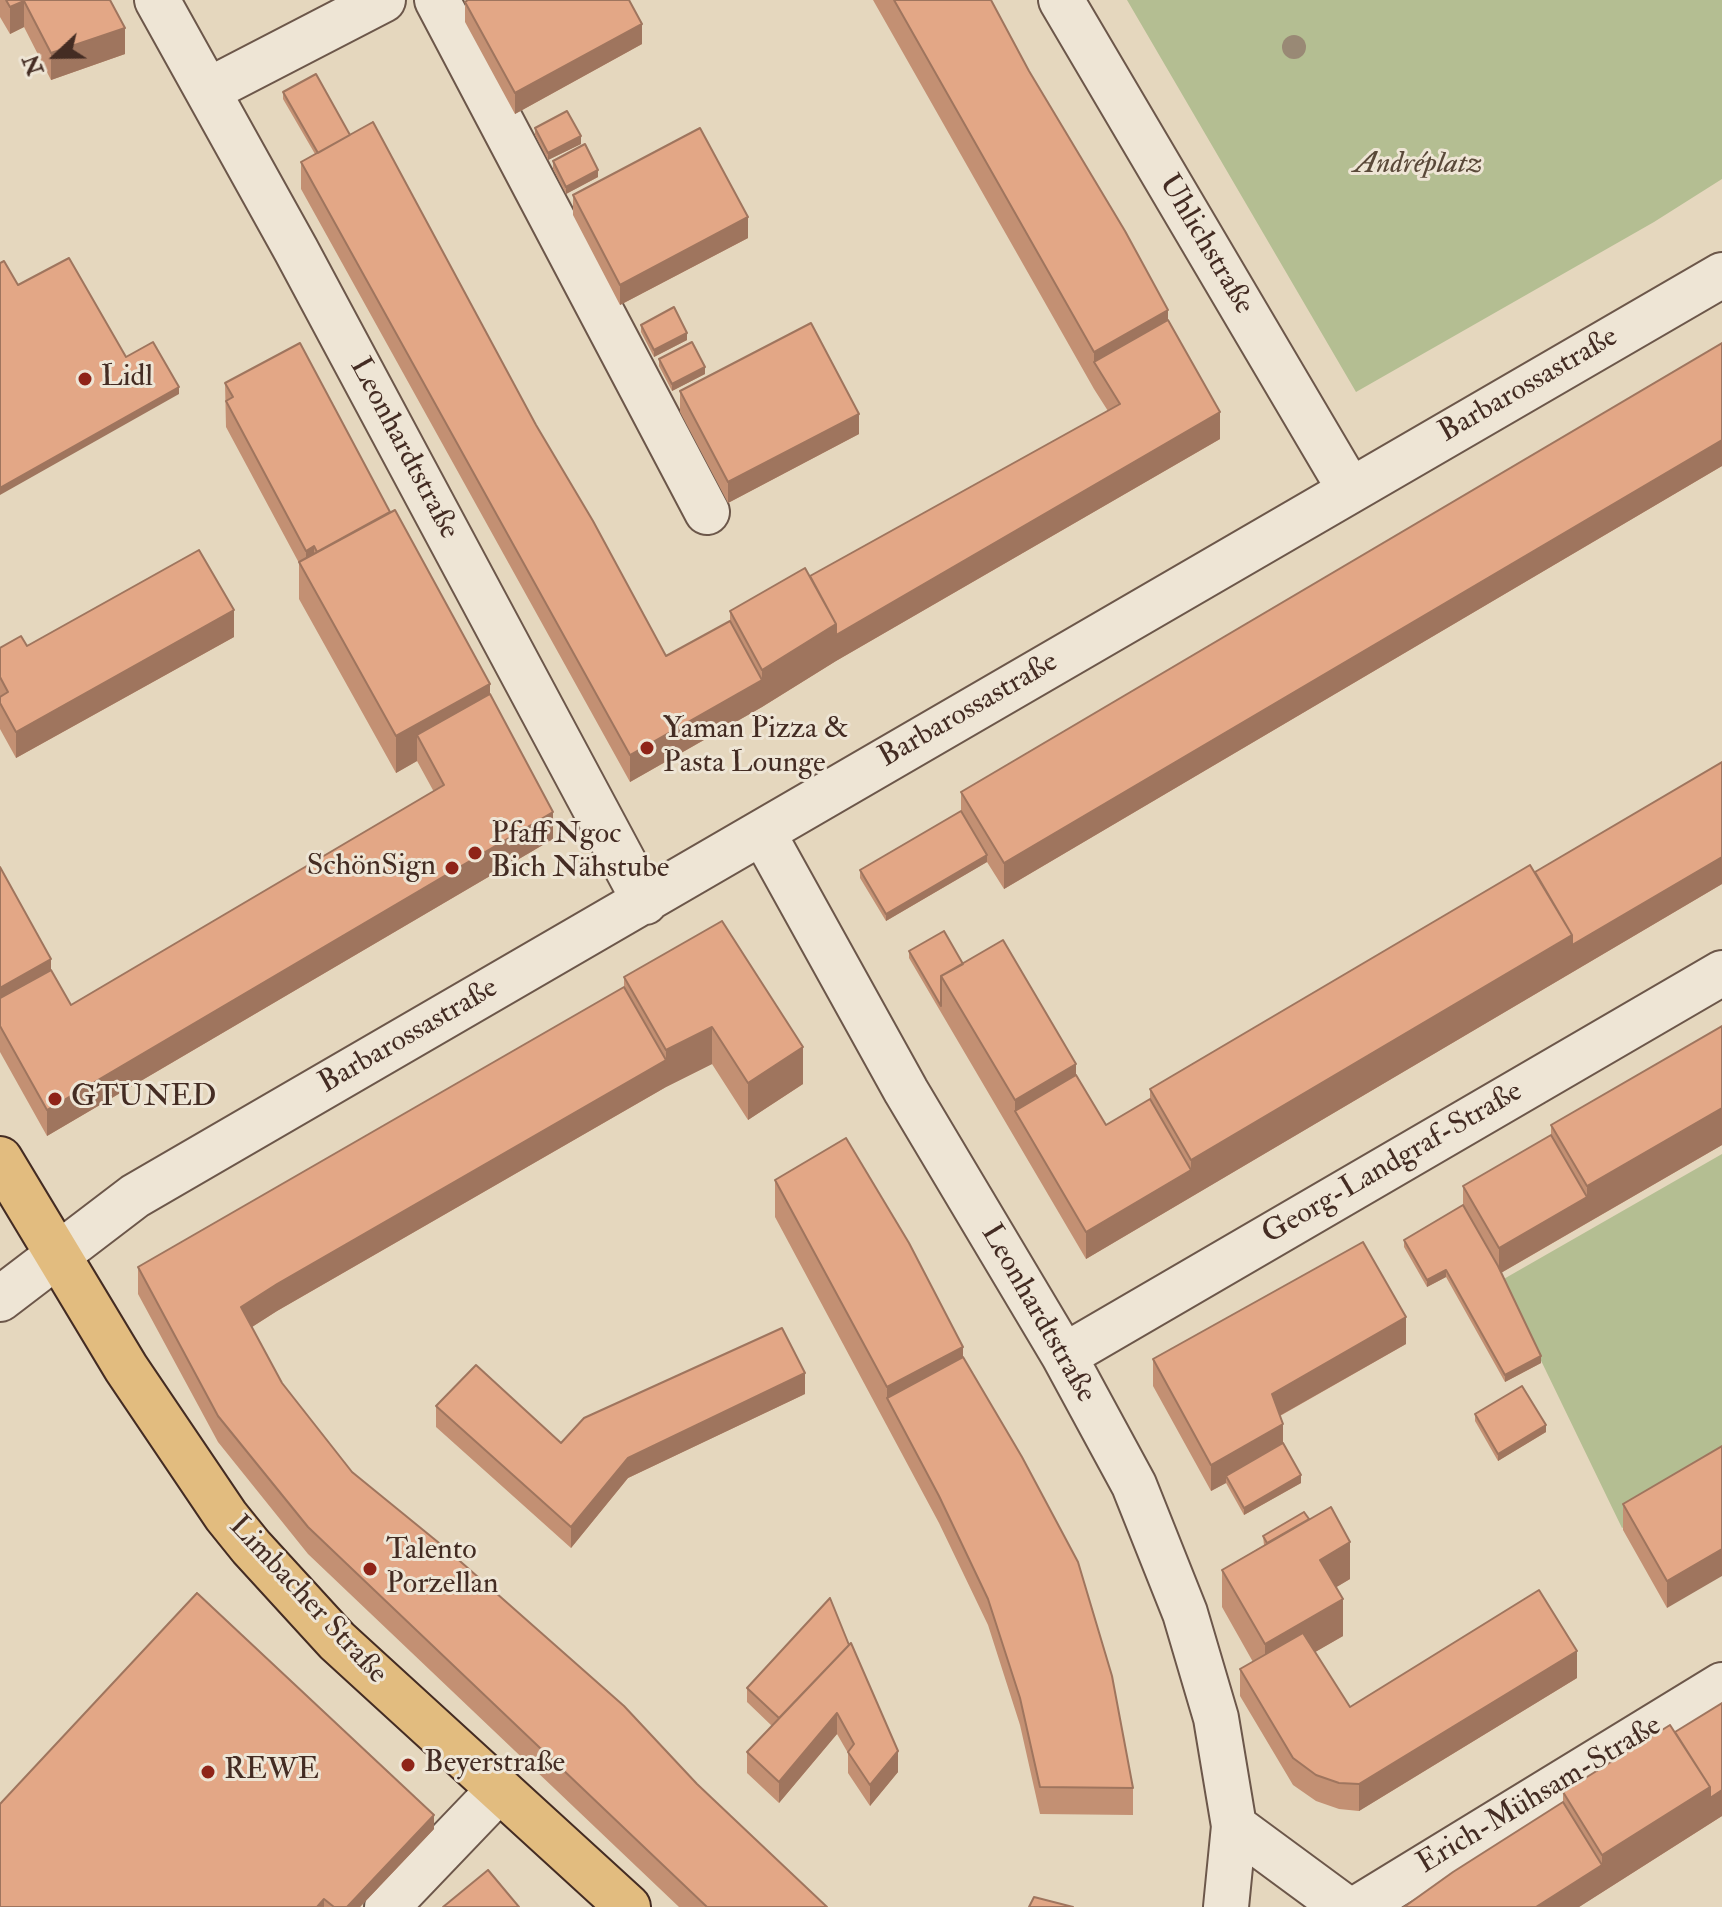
<!DOCTYPE html>
<html>
<head>
<meta charset="utf-8">
<style>
	body { margin:0 }
	#map { position:relative; width:1722px; height:1907px; overflow:hidden; background:#e5d7be; font-family:"IM FELL Double Pica",serif }
	canvas { display:block }
	.north { position:absolute; left:16px; top:16px; width:80px; height:80px; -webkit-text-stroke:6px #eee5d5; paint-order:stroke; rotate:248deg; font-size:22px; font-weight:700; line-height:32px; text-align:center; color:#442c23 }
	.north::after { content:''; display:block; margin:auto; width:28px; height:36px; background:#442c23; clip-path:polygon(50% 0,100% 100%,50% 72%,0 100%) }
</style>
</head>
<body>
<div id="map">
<canvas width="1722" height="1907"></canvas>
<div class="north">N</div>
</div>
<script>
const ctx = document.querySelector('canvas').getContext('2d');
ctx.lineJoin = 'round';
function paint(path, color) {
  ctx.fillStyle = color;
  ctx.fill(path, 'evenodd');
}
function toPath(rows) {
  const path = new Path2D();
  for (const r of rows) {
    path.moveTo(r[0], r[1]);
    for (let i = 2; i < r.length; i += 2) path.lineTo(r[i], r[i + 1]);
  }
  return path;
}
function stroke(path, color, width, dash) {
  ctx.strokeStyle = color;
  ctx.lineWidth = width;
  ctx.lineCap = dash ? 'butt' : 'round';
  ctx.setLineDash(dash || []);
  ctx.stroke(path);
}
function label(font, color, halo, rows, align = 'center') {
  ctx.font = font + ' "IM FELL Double Pica",serif';
  ctx.lineWidth = 6;
  ctx.setLineDash([]);
  ctx.textBaseline = 'middle';
  ctx.strokeStyle = halo;
  ctx.fillStyle = color;
  for (const [text, x, y, turn = 0] of rows) {
    ctx.save();
    ctx.translate(x, y);
    ctx.rotate((+turn || 0) * Math.PI / 180);
    ctx.textAlign = isNaN(turn) ? turn : align;
    if (halo) ctx.strokeText(text, 0, 0);
    ctx.fillText(text, 0, 0);
    ctx.restore();
  }
}
paint(toPath([
	[1127,0,1722,0,1722,179,1654,222,1356,392],
	[1722,1154,1722,1469,1622,1528,1502,1280]
]), '#b4be92');
const minor = toPath([
	[157,0,296,250,645,902],
	[437,0,707,512],
	[1061,0,1350,490],
	[209,90,383,0],
	[763,833,906,1091,1064,1356,1134,1485,1185,1613,1216,1718,1234,1826,1226,1907],
	[0,1299,135,1196,1722,275],
	[1064,1356,1722,973],
	[1234,1826,1344,1907],
	[387,1907,499,1790],
	[1359,1907,1722,1685]
]);
const major = toPath([
	[0,1159,126,1368,226,1516,251,1547,337,1641,628,1907]
]);
stroke(minor, '#6c574a', 48);
stroke(major, '#442c23', 48);
stroke(minor, '#eee5d5', 44);
stroke(major, '#e2bc7f', 44);
ctx.fillStyle = '#998975';
for (const [x, y] of [
	[1294,47]
]) {
  ctx.beginPath();
  ctx.arc(x, y, 12, 0, 2 * Math.PI);
  ctx.fill();
}
paint(toPath([
	[0,0,110,0,125,54,51,80,24,27,10,34,0,17],
	[873,0,991,0,1029,71,1168,320,1220,439,836,661,762,707,630,782,301,189,301,162,315,154,283,99,283,92,350,135,536,425,666,656,730,621,730,611,810,576,1108,411,1094,389],
	[465,2,642,44,515,114,465,22],
	[535,128,581,144,548,160,535,135],
	[553,161,598,177,566,194,553,169],
	[573,195,748,238,620,305,573,215],
	[641,325,687,340,654,357,641,332],
	[1722,343,1722,466,1004,889,987,862,886,921,860,878,860,870,961,811,961,792],
	[659,359,705,374,672,391,659,366],
	[225,383,390,512,490,694,553,839,47,1136,0,1052,0,867,51,970,71,1005,434,792,417,761,396,773,299,599,299,563,226,427],
	[680,391,859,434,728,503,680,412],
	[234,637,16,758,0,729,0,648,27,646],
	[1722,762,1722,884,1086,1259,909,958,909,951,963,964,1076,1075,1106,1125,1150,1099,1150,1089,1535,872],
	[722,921,803,1084,748,1120,712,1064,666,1087,277,1311,252,1327,282,1383,352,1472,697,1784,827,1907,679,1907,308,1554,218,1442,138,1294,138,1267,624,987,624,977],
	[1551,1125,1722,1145,1501,1273,1541,1363,1505,1382,1446,1277,1427,1287,1404,1247,1404,1240,1463,1205,1463,1186,1551,1135],
	[775,1180,963,1357,1133,1788,1133,1815,1040,1814,1020,1725,988,1625,939,1523,775,1217],
	[1406,1344,1280,1416,1283,1443,1301,1483,1244,1515,1226,1483,1211,1491,1153,1386,1153,1359],
	[805,1394,628,1478,571,1548,436,1427,436,1406,561,1443],
	[1475,1414,1546,1432,1498,1461,1475,1421],
	[1722,1446,1667,1608,1623,1530,1623,1504],
	[1263,1536,1350,1579,1336,1587,1343,1636,1315,1652,1350,1707,1577,1678,1359,1811,1339,1809,1316,1801,1293,1785,1240,1696,1240,1669,1253,1662,1222,1607,1222,1570,1264,1545],
	[830,1598,898,1772,870,1806,848,1773,848,1753,837,1734,779,1803,747,1773,747,1752,772,1726,747,1702,747,1688],
	[1722,1703,1722,1816,1579,1907,1563,1802,1563,1792,1675,1732],
	[434,1829,360,1907,0,1907]
]), '#c39073');
paint(toPath([
	[24,1,24,27,10,34,10,7],
	[642,24,642,44,515,114,515,93],
	[125,28,125,54,51,80,51,53],
	[581,136,581,144,548,160,548,153],
	[598,170,598,177,566,194,566,187],
	[748,217,748,238,620,305,620,285],
	[1168,310,1168,347,1094,362,1094,352],
	[687,333,687,340,654,357,654,350],
	[705,367,705,374,672,391,672,384],
	[179,387,179,394,0,495,0,488],
	[1220,412,1220,439,836,661,762,707,630,782,630,755,762,680,762,670,836,624],
	[859,414,859,434,728,503,728,482],
	[1722,440,1722,466,1004,889,1004,863],
	[314,546,314,573,306,577,306,551],
	[234,610,234,637,16,758,16,732],
	[490,684,490,721,417,735,417,761,396,773,396,736],
	[553,812,553,839,47,1136,47,1110],
	[987,855,987,862,886,921,886,914],
	[1722,857,1722,884,1086,1259,1086,1232,1191,1170,1191,1160,1572,935],
	[51,959,51,996,0,1024,0,988],
	[712,1027,712,1064,666,1087,277,1311,241,1334,241,1307,277,1284,666,1060,666,1050],
	[803,1047,803,1084,748,1120,748,1083],
	[1076,1064,1076,1101,1015,1111,1015,1137,1015,1100],
	[1722,1108,1722,1145,1587,1223,1587,1186],
	[1587,1197,1587,1223,1499,1274,1499,1248],
	[1446,1270,1446,1277,1427,1287,1427,1280],
	[1406,1317,1406,1344,1272,1420,1272,1394],
	[963,1347,963,1383,887,1398,887,1387],
	[1541,1356,1541,1363,1505,1382,1505,1375],
	[805,1373,805,1394,628,1478,571,1548,571,1527,628,1458],
	[1283,1424,1283,1450,1226,1476,1226,1483,1211,1491,1211,1465],
	[1546,1425,1546,1432,1498,1461,1498,1454],
	[1301,1475,1301,1483,1244,1515,1244,1508],
	[1350,1542,1350,1579,1320,1597,1320,1560],
	[1722,1549,1722,1576,1667,1608,1667,1581],
	[1343,1599,1343,1636,1265,1681,1265,1644],
	[1577,1651,1577,1678,1359,1811,1359,1784],
	[837,1713,837,1734,779,1803,779,1782],
	[898,1751,898,1772,870,1806,870,1785],
	[1710,1787,1722,1790,1722,1816,1579,1907,1536,1907,1602,1865,1602,1855],
	[434,1815,434,1829,360,1907,347,1907],
	[324,1899,324,1907,317,1907]
]), '#9f755e');
const building = toPath([
	[6,0,110,0,125,28,51,53,24,1,10,7,6,0],
	[468,0,629,0,642,24,515,93,465,2,468,0],
	[894,0,991,0,1029,71,1125,231,1168,310,1094,352,894,0],
	[316,74,350,135,318,153,283,92,316,74],
	[567,111,581,136,548,153,535,128,567,111],
	[373,122,536,425,593,521,666,656,730,621,762,680,630,755,301,162,373,122],
	[700,128,748,217,620,285,573,195,700,128],
	[585,144,598,170,566,187,553,161,585,144],
	[69,258,126,357,153,342,179,387,0,488,0,263,4,261,18,285,69,258],
	[674,307,687,333,654,350,641,325,674,307],
	[1168,320,1220,412,836,635,836,624,810,576,1120,404,1094,362,1168,320],
	[811,323,859,414,728,482,680,391,811,323],
	[692,342,705,367,672,384,659,359,692,342],
	[300,343,390,512,317,552,314,546,306,551,226,401,233,397,225,383,300,343],
	[1722,343,1722,440,1004,863,961,792,1722,343],
	[395,510,490,684,396,736,299,562,395,510],
	[199,550,234,610,16,732,0,703,0,697,8,692,0,677,0,648,21,636,27,646,199,550],
	[805,568,836,624,762,670,730,611,805,568],
	[490,694,553,812,47,1110,0,1026,0,998,51,970,71,1005,444,785,417,735,490,694],
	[1722,762,1722,857,1572,945,1572,935,1535,872,1722,762],
	[961,811,987,855,886,914,860,870,961,811],
	[1530,865,1572,935,1191,1160,1150,1089,1530,865],
	[0,867,51,959,0,988,0,867],
	[722,921,803,1047,748,1083,712,1027,666,1050,624,977,722,921],
	[944,931,963,964,941,976,941,1006,909,951,944,931],
	[1003,940,1076,1064,1015,1100,941,976,1003,940],
	[624,987,666,1060,277,1284,241,1307,282,1383,352,1472,444,1547,624,1706,697,1784,827,1907,707,1907,308,1527,218,1416,138,1267,624,987],
	[1722,1026,1722,1108,1587,1186,1551,1125,1722,1026],
	[1076,1075,1106,1125,1150,1099,1191,1170,1086,1232,1015,1111,1076,1075],
	[1551,1135,1587,1197,1499,1248,1463,1186,1551,1135],
	[846,1138,909,1243,963,1347,887,1387,775,1180,846,1138],
	[1463,1205,1498,1266,1541,1356,1505,1375,1446,1270,1427,1280,1404,1240,1463,1205],
	[1363,1242,1406,1317,1272,1394,1283,1424,1211,1465,1153,1359,1363,1242],
	[782,1328,805,1373,628,1458,571,1527,436,1406,476,1365,561,1443,584,1418,782,1328],
	[963,1357,1022,1457,1078,1562,1112,1676,1133,1788,1040,1787,1020,1698,988,1599,939,1496,887,1398,963,1357],
	[1522,1386,1546,1425,1498,1454,1475,1414,1522,1386],
	[1283,1443,1301,1475,1244,1508,1226,1476,1283,1443],
	[1722,1446,1722,1549,1667,1581,1623,1504,1722,1446],
	[1331,1507,1350,1542,1320,1560,1343,1599,1265,1644,1222,1570,1331,1507],
	[1304,1512,1309,1519,1267,1543,1263,1536,1304,1512],
	[1539,1590,1577,1651,1359,1784,1339,1783,1316,1775,1293,1758,1240,1669,1303,1633,1350,1707,1539,1590],
	[197,1593,434,1815,347,1907,334,1907,324,1899,317,1907,0,1907,0,1804,197,1593],
	[830,1598,849,1645,779,1718,747,1688,830,1598],
	[851,1643,898,1751,870,1785,848,1752,854,1744,837,1713,779,1782,747,1752,851,1643],
	[1722,1703,1722,1790,1710,1798,1710,1787,1675,1732,1722,1703],
	[1670,1725,1710,1787,1602,1855,1563,1792,1670,1725],
	[1563,1802,1602,1865,1536,1907,1404,1907,1453,1872,1563,1802],
	[488,1870,519,1907,443,1907,488,1870],
	[1034,1897,1073,1907,1029,1907,1034,1897]
]);
paint(building, '#e3a786');
stroke(building, '#9f755e', 2);
for (const [x, y, r, color] of [
	[85,379,8,"#8f2418"],
	[647,748,8,"#8f2418"],
	[475,853,8,"#8f2418"],
	[452,868,8,"#8f2418"],
	[55,1099,8,"#8f2418"],
	[370,1569,8,"#8f2418"],
	[408,1765,8,"#8f2418"],
	[208,1772,8,"#8f2418"]
]) {
  const dot = new Path2D();
  dot.arc(x, y, r, 0, 2 * Math.PI);
  ctx.fillStyle = color;
  ctx.fill(dot);
  stroke(dot, '#eee5d5', 3);
}
label('italic 30px', '#5a4939', '#eee5d5', [
	["Andréplatz",1418,166]
]);
label('30px', '#442c23', '#eee5d5', [
	["Uhlichstraße",1205,245,59],
	["Barbarossastraße",1529,386,-30],
	["Leonhardtstraße",403,449,62],
	["Barbarossastraße",969,711,-30],
	["Barbarossastraße",409,1037,-30],
	["Georg-Landgraf-Straße",1393,1164,-30],
	["Leonhardtstraße",1037,1314,60],
	["Limbacher Straße",307,1601,47],
	["Erich-Mühsam-Straße",1540,1796,-31]
]);
label('30px', '#442c23', '#eee5d5', [
	["Lidl",101,379],
	["Yaman Pizza &",663,731],
	["Pasta Lounge",663,765],
	["Pfaff Ngoc",491,836],
	["Bich Nähstube",491,870],
	["SchönSign",436,868,"right"],
	["GTUNED",71,1099],
	["Talento",386,1552],
	["Porzellan",386,1586],
	["Beyerstraße",424,1765],
	["REWE",224,1772]
], 'left');
</script>
</body>
</html>
